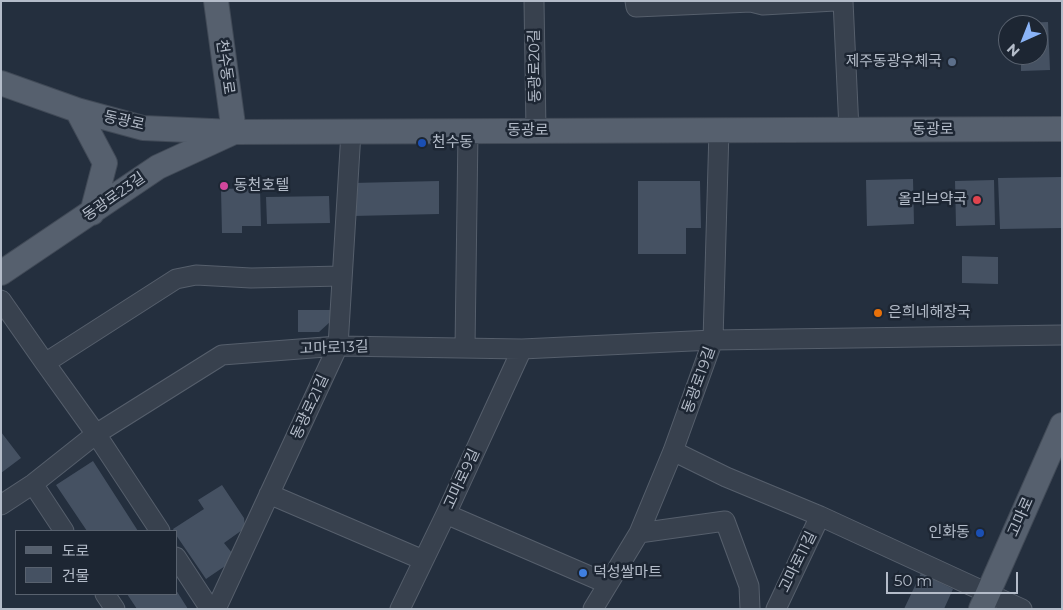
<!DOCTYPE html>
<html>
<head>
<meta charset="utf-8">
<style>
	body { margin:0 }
	#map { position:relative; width:1063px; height:610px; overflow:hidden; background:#242f3e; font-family:Montserrat,"Noto Sans KR",sans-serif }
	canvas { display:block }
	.frame { position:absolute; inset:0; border:2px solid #b4bcc9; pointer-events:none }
	.legend { position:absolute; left:15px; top:530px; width:162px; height:65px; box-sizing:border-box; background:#1d2633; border:1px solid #59626f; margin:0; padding:6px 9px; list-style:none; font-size:15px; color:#b4bcc9 }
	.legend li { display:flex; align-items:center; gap:10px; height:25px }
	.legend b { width:25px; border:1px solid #59626f }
	.north { position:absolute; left:998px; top:15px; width:50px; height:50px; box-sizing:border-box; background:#1d2633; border:1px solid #59626f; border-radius:50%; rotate:224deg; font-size:14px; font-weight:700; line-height:20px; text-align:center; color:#b4bcc9 }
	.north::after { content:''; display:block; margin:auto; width:18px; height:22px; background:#8ab4f8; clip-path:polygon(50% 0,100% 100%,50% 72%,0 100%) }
	.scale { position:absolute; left:886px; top:572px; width:132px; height:22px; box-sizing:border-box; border:2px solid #b4bcc9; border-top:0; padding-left:6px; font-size:15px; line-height:18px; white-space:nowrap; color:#b4bcc9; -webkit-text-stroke:4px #1d2633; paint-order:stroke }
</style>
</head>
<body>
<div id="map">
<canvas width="1063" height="610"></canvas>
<div class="frame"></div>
<ul class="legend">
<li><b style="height:6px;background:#56606e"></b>도로</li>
<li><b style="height:14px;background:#455162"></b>건물</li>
</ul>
<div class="north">N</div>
<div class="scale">50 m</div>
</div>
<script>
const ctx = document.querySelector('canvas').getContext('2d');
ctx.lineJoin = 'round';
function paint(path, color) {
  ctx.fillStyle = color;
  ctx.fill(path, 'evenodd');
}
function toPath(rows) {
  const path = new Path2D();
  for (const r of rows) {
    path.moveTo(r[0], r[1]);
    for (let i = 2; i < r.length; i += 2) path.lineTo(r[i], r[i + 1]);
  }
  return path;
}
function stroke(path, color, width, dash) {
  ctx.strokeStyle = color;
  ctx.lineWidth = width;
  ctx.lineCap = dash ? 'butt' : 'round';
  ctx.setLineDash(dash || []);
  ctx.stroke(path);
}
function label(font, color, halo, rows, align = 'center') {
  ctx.font = font + ' Montserrat,"Noto Sans KR",sans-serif';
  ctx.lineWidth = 5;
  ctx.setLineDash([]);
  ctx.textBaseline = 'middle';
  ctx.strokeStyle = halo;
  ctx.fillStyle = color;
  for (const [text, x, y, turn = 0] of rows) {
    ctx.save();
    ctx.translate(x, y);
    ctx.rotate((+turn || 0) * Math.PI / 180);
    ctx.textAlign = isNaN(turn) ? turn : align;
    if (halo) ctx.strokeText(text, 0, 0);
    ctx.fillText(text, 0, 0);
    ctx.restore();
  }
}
paint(toPath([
	[1048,22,1050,70,1021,71,1021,55,1038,55,1038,25,1020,25,1019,23],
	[1062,177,1062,228,1000,229,998,178],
	[913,179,914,224,867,226,866,180],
	[994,180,995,225,956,226,955,181],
	[439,181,439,214,353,216,352,183],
	[638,181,700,181,701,228,686,228,686,254,638,254],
	[260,188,261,226,242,226,242,233,222,233,221,189],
	[329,196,330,223,267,224,266,197],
	[962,256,998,257,998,284,962,283],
	[298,310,330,310,330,322,319,332,298,332],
	[1,432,21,458,1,473],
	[93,461,138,531,87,531,56,485],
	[222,485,244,518,245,528,224,543,232,553,228,564,206,579,176,535,176,531,174,531,173,529,204,509,198,500],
	[921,573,953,589,944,609,904,609],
	[176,590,188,609,137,609,127,594,176,594]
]), '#455162');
const minor = toPath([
	[534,1,536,131],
	[635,1,636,7,751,2,763,5,835,1],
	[843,1,849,130],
	[1,300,45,363,96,434,160,531],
	[465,348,468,131],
	[45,363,176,279,196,275,251,278,342,276],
	[673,451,726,477,820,516,1022,609],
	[33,484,64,531],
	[269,494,423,560],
	[1,505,33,484,96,434,222,355,338,346,522,349,713,340,1062,335],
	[446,514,608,584],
	[639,533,725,521,749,586,750,609],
	[176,557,210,609],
	[105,594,115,609],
	[216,609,338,346,351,132],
	[400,609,446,514,522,349],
	[593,609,639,533,673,451,713,340,719,130],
	[776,609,820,516]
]);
const major = toPath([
	[1,83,77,110,143,128,234,132,1062,129],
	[77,110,105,163,92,213],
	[1,273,158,167,234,132,216,1],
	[981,609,1062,425]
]);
stroke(minor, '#565f6c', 21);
stroke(major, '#414a57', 26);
stroke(minor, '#38414e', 19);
stroke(major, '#56606e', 24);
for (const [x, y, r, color] of [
	[952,62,5,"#5c6f8a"],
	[422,143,5,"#1a4fb4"],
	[224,186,5,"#d1479c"],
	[977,200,5,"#e0444e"],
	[878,313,5,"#e8710a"],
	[980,533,5,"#1a4fb4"],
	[583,573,5,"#3f7fe0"]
]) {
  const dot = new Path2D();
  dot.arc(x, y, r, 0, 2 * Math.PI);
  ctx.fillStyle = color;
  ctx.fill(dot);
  stroke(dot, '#1d2633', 2);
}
label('15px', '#b4bcc9', '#1d2633', [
	["제주동광우체국",942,62,"right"],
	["천수동",432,143],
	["동천호텔",234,186],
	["올리브약국",967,200,"right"],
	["은희네해장국",888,313],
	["인화동",970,533,"right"],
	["덕성쌀마트",593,573]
], 'left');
label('15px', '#b4bcc9', '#1d2633', [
	["동광로20길",535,66,-91],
	["천수동로",225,67,82],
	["동광로",124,121,13],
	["동광로",933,130],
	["동광로",528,131],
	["동광로23길",114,197,-35],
	["고마로13길",334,348,-2],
	["동광로19길",699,380,-70],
	["동광로21길",310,407,-65],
	["고마로9길",462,479,-65],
	["고마로",1021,517,-66],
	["고마로11길",798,562,-64]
]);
</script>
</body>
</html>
